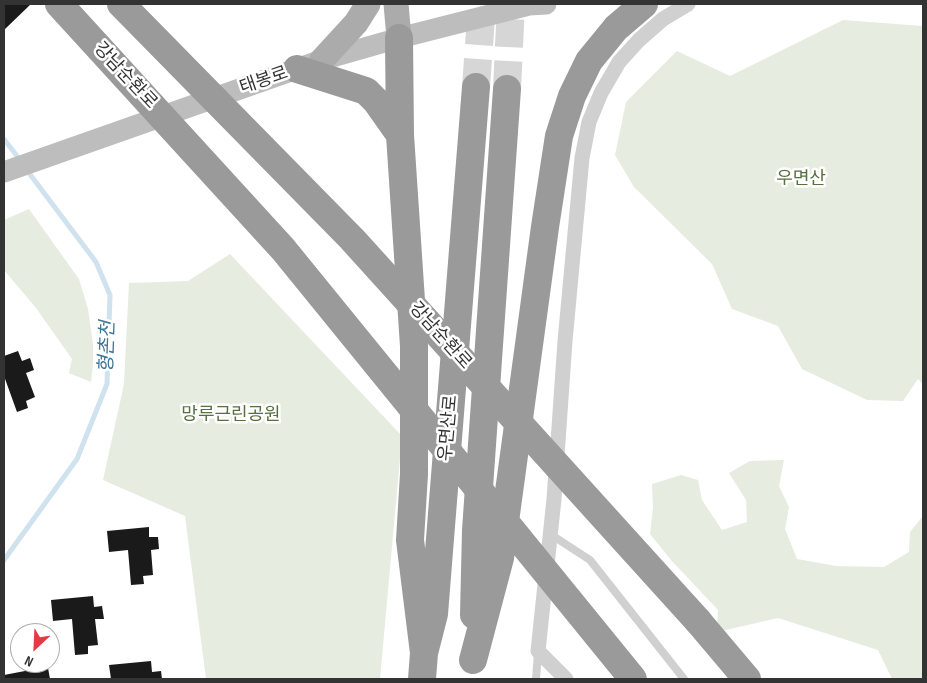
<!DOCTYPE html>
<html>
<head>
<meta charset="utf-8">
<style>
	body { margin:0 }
	#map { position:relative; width:927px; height:683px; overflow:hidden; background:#fff; font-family:"Sofia Sans Condensed",sans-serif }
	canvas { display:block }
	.frame { position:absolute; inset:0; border:5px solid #333; pointer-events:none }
	.north { position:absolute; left:10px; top:623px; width:50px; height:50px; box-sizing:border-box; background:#fff; border:1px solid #adadad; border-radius:50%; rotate:205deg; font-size:14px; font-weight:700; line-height:20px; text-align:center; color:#333 }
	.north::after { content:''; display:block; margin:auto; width:18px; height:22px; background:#e63946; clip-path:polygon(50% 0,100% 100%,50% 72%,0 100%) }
</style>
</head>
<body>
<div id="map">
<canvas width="927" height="683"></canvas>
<div class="frame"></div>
<div class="north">N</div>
</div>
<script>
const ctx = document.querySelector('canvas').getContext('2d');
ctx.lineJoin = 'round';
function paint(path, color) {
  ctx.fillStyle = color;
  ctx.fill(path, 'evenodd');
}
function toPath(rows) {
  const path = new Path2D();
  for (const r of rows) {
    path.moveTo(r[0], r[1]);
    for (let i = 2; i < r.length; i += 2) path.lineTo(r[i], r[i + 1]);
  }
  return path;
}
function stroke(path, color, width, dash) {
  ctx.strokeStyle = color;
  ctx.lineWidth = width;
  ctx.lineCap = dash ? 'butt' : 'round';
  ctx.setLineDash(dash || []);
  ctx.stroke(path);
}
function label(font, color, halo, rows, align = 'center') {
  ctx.font = font + ' "Sofia Sans Condensed","Noto Sans KR",sans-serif';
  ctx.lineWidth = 5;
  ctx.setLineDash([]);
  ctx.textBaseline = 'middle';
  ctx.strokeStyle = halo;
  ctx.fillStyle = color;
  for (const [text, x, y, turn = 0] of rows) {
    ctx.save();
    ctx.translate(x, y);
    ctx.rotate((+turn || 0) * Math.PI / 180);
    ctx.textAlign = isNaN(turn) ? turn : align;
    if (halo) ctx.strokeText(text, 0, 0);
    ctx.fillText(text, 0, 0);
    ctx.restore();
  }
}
paint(toPath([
	[843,20,923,26,923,384,918,379,903,401,867,400,802,369,778,326,732,309,712,264,634,187,615,155,626,102,677,51,730,76],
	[29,209,79,279,88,309,93,344,93,363,91,382,69,373,72,359,36,308,4,270,4,220],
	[230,254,402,436,380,679,206,679,185,516,103,480,124,384,129,283,188,281],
	[784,460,779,486,789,507,785,529,797,559,836,566,884,567,909,552,910,532,923,516,923,679,892,679,878,650,778,618,717,632,718,610,671,560,650,534,653,508,652,484,681,475,698,480,702,500,722,530,747,522,746,500,729,473,750,461]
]), '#e6ecdf');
stroke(toPath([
	[4,139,20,160],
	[4,560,77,459,107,384,110,295,96,262,26,169]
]), '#cfe2ee', 5);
paint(toPath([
	[4,4,31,4,4,30],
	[18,351,22,361,30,358,34,370,26,373,35,397,26,401,28,408,17,412,4,376,4,356],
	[149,527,149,537,158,537,159,549,151,550,153,575,143,576,144,584,131,585,128,550,109,552,107,531],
	[93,596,94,607,102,606,104,619,95,619,98,645,88,646,88,654,75,655,72,619,53,621,51,600],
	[151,661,152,672,161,671,162,679,111,679,109,665],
	[24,663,37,663,38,670,48,668,50,679,4,679,4,675,25,671]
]), '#1a1a1a');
stroke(toPath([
	[476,87,482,4],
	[507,89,511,4]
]), '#d6d6d6', 28, [28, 14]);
stroke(toPath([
	[550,534,590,560,684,679],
	[536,679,538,653]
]), '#d0d0d0', 8);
stroke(toPath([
	[566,679,538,651,554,499,565,341,582,158,589,122,601,93,619,62,639,40,663,19,688,4]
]), '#d0d0d0', 15);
stroke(toPath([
	[4,172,322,60,399,38,529,5,546,4]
]), '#bdbdbd', 21);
stroke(toPath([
	[396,4,399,38],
	[322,60,356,23,368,4]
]), '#ababab', 25);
stroke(toPath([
	[399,38,400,135,414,346,414,474,410,540,424,653],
	[297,69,366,91,376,101,400,135],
	[474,615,476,530,507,89],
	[698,621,747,679],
	[473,660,500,558,545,227,559,136,572,96,589,61,616,28,644,4],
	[422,679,424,653,434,614,476,87]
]), '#9a9a9a', 28);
stroke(toPath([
	[59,4,283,249,633,679],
	[121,4,352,239,698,621]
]), '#9a9a9a', 28);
label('18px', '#333', '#fff', [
	["강남순환로",125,76,47],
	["태봉로",264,81,-19],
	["강남순환로",440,336,48],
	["우면산로",449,428,-85]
]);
label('18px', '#56703f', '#fff', [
	["우면산",801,179],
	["망루근린공원",231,415]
]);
label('italic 19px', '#3f7597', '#fff', [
	["형촌천",108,347,-88]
]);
</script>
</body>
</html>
